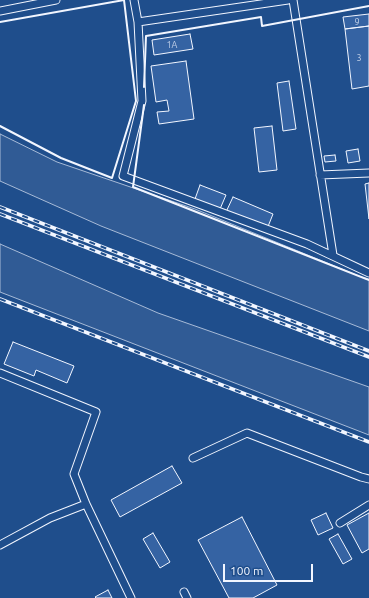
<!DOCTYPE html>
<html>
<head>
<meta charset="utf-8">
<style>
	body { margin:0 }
	#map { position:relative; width:369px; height:598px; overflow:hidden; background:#1f4e8c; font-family:Ubuntu,sans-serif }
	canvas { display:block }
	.scale { position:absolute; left:223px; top:564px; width:90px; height:18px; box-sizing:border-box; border:2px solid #f2f6ff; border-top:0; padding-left:5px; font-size:12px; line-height:14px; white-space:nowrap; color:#f2f6ff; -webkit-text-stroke:3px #1f4e8c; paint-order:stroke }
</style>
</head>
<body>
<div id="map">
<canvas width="369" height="598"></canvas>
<div class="scale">100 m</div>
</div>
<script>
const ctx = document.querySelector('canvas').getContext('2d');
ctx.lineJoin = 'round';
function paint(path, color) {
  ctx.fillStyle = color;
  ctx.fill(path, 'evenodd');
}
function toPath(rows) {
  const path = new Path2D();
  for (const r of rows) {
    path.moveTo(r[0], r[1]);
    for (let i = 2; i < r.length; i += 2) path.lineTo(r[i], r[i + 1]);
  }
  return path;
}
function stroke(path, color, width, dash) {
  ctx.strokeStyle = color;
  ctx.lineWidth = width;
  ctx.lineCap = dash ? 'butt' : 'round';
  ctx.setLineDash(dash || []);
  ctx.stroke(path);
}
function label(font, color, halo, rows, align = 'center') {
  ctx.font = font + ' Ubuntu,sans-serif';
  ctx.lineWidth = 3;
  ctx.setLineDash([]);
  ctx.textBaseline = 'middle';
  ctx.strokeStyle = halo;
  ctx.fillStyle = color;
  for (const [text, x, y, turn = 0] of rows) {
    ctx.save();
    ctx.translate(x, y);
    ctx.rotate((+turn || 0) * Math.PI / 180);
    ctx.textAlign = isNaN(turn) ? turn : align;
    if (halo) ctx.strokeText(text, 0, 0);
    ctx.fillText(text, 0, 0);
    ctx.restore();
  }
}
const built = toPath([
	[0,134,57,162,195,209,359,276,369,279,369,331,101,226,0,181,0,134],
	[0,244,158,313,369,387,369,435,0,292,0,244]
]);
paint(built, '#305b95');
stroke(built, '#a8bbd7', 1);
const building = toPath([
	[369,14,369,26,345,29,343,17,369,14],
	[369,26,369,86,352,89,345,29,369,26],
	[190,34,193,49,154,55,152,40,190,34],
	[186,61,194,119,159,124,157,112,169,111,167,100,156,102,151,66,186,61],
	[289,81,296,129,283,131,277,83,289,81],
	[272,126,277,170,259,172,254,128,272,126],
	[358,149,360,161,348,163,346,151,358,149],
	[335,155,336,161,325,162,324,156,335,155],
	[369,183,369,219,365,184,369,183],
	[200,185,226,195,220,209,195,199,200,185],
	[233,197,273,214,267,229,226,212,233,197],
	[13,342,74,366,67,383,36,370,34,376,4,364,13,342],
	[172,466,182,483,120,517,111,500,172,466],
	[326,513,333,528,318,535,311,520,326,513],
	[369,513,369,549,362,553,347,525,369,513],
	[242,517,277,585,253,598,229,598,198,540,242,517],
	[153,533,170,562,160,568,143,539,153,533],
	[338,534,352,559,343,564,329,539,338,534],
	[108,590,112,598,96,598,95,597,108,590]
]);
paint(building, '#3563a3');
stroke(building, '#f2f6ff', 1);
const minor = toPath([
	[134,0,138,22],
	[288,0,138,22,142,101,123,176,307,244,369,273],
	[293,0,333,255],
	[0,11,56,0],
	[320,175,369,173],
	[0,373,96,412,74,474,86,504,131,598],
	[193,458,247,433,361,477,369,479],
	[340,523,369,505],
	[0,545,50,518,86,504],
	[184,592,187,598]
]);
stroke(minor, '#f2f6ff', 9);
stroke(minor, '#1f4e8c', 7);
const rail = toPath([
	[0,207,369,351],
	[0,214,369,357],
	[0,299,369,442]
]);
stroke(rail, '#f2f6ff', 3.5);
stroke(rail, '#1f4e8c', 2, [6]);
stroke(toPath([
	[0,22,124,0,136,101,112,178,61,158,0,126],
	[144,87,146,36,261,17,262,26,369,6],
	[144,105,133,187,369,280]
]), '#f2f6ff', 2);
label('9px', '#c3d1e8', null, [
	["9",357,22],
	["1А",172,45],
	["3",359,58]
]);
</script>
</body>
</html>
